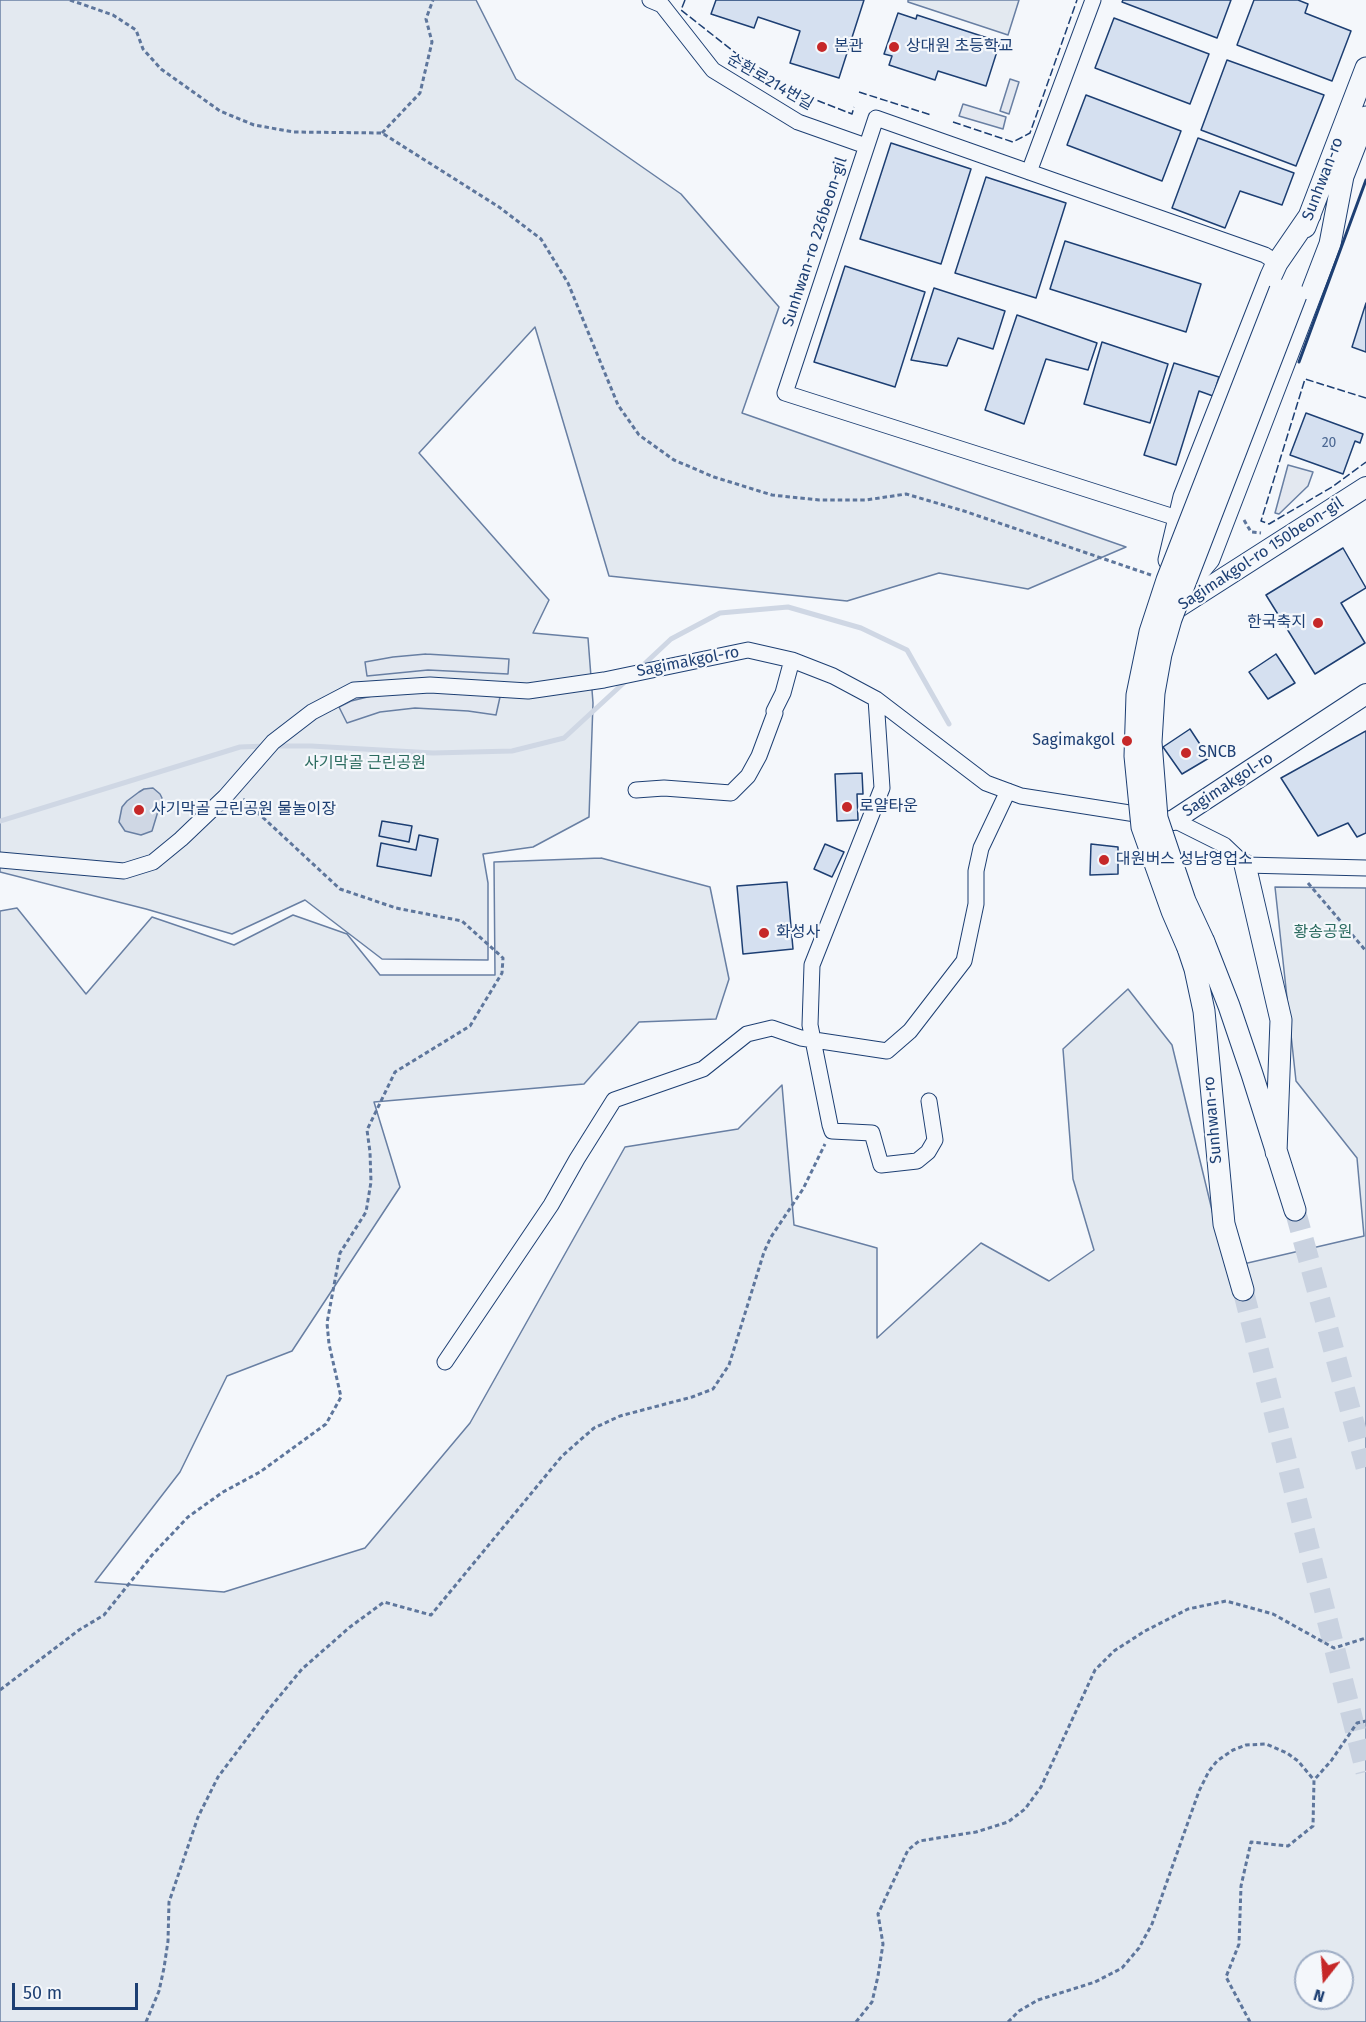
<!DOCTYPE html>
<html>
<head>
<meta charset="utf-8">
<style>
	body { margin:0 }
	#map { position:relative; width:1366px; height:2022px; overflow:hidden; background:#f4f7fb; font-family:"Fira Sans",sans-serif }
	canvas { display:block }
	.north { position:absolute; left:1294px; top:1950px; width:60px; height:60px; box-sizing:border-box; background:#f4f7fb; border:2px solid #9eadc5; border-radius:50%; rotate:197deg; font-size:16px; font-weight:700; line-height:24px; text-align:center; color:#1d3f73 }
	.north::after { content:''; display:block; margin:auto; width:21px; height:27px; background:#c62828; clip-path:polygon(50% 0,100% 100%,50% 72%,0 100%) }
	.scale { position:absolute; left:12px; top:1983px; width:126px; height:27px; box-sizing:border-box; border:3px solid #1d3f73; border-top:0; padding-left:8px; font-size:18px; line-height:21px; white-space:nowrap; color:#1d3f73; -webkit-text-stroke:4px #f4f7fb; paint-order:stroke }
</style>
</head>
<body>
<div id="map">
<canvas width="1366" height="2022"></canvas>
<div class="north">N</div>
<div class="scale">50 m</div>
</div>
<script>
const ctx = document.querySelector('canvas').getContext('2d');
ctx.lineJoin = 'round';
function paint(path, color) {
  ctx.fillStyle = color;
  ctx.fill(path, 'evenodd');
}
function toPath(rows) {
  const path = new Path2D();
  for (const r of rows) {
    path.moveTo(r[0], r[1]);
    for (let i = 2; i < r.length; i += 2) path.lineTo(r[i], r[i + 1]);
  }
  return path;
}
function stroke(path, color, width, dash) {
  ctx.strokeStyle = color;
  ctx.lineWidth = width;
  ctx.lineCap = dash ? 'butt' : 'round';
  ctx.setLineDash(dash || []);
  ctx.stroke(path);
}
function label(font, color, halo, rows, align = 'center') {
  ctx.font = font + ' "Fira Sans","Noto Sans KR",sans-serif';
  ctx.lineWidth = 4.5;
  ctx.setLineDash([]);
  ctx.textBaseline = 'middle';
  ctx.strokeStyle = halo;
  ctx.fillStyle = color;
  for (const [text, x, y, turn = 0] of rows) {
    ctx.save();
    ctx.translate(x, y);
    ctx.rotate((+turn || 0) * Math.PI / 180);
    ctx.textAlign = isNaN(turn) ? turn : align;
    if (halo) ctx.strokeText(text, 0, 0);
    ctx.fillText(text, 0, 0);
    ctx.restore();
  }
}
const green = toPath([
	[0,0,476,0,516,79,681,194,779,307,742,413,1126,547,1028,589,939,573,847,601,609,576,535,327,419,453,549,600,533,633,588,638,593,703,589,817,533,847,483,854,488,883,488,960,382,959,305,900,232,934,146,909,0,872,0,0],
	[908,0,1019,0,1008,35,908,2,908,0],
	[601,858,710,887,729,979,716,1019,639,1022,584,1084,374,1102,400,1187,292,1351,227,1376,180,1472,95,1582,224,1592,365,1548,470,1423,625,1147,738,1129,782,1085,794,1225,877,1248,877,1338,981,1243,1049,1281,1094,1250,1073,1179,1063,1049,1128,989,1172,1045,1226,1268,1364,1236,1357,1158,1296,1081,1275,887,1366,888,1366,2022,0,2022,0,911,17,908,86,994,152,917,234,945,293,915,347,934,380,975,495,975,494,862,601,858],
	[1306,1962,1342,1962,1342,1998,1306,1998,1306,1962]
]);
paint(green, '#e3e9f0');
stroke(green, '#687fa3', 1.5);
const parking = toPath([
	[1010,79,1019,82,1009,114,1000,111,1010,79],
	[963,104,1006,117,1003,129,959,116,963,104],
	[1288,465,1313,472,1308,486,1279,514,1275,513,1288,465],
	[426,654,509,659,508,674,428,670,367,676,365,662,393,657,426,654],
	[448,691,500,697,496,715,468,711,415,708,380,712,347,723,339,707,351,701,380,694,448,691]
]);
paint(parking, '#e3e8f0');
stroke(parking, '#687fa3', 1.5);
const water = toPath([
	[153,788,160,794,162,798,152,831,141,835,125,831,119,822,122,807,127,801,139,792,144,789,153,788]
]);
paint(water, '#cfd7e4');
stroke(water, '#687fa3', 1.5);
stroke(toPath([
	[639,669,671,639,720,613,788,607,861,628,907,650,949,724],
	[275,746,311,746,433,753,512,751,564,738,628,679],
	[0,821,240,747,266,746]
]), '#cfd7e4', 5);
const building = toPath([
	[716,0,864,0,839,78,790,63,800,31,758,17,754,28,711,14,716,0],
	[1123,0,1231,0,1217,38,1122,2,1123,0],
	[1254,0,1298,0,1308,4,1305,13,1351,31,1332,81,1237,45,1254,0],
	[898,13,916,19,917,15,1000,42,986,86,938,71,935,80,889,65,892,56,884,54,898,13],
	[1114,18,1209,54,1190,104,1095,68,1114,18],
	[1227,60,1324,95,1296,166,1201,130,1227,60],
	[1086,95,1181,131,1162,181,1067,145,1086,95],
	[1198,138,1294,173,1282,205,1240,191,1225,228,1172,208,1198,138],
	[891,143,971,169,941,264,860,239,891,143],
	[986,177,1066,203,1036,298,955,273,986,177],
	[1065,241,1201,284,1186,332,1050,289,1065,241],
	[845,266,925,292,895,387,814,362,845,266],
	[934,288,1005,311,993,349,958,338,947,366,911,360,934,288],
	[1366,303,1366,352,1352,347,1366,303],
	[1017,315,1097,343,1088,370,1046,359,1024,424,985,410,1017,315],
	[1102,342,1168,364,1150,423,1084,404,1102,342],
	[1174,363,1219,377,1213,396,1199,391,1176,465,1144,455,1174,363],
	[1306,413,1363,434,1360,443,1355,441,1343,474,1290,455,1306,413],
	[1343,548,1366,588,1341,603,1365,643,1315,674,1266,595,1343,548],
	[1276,654,1295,683,1268,699,1249,672,1276,654],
	[1190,729,1209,758,1182,774,1163,747,1190,729],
	[1366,731,1366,833,1357,837,1348,823,1318,836,1281,778,1366,731],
	[862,773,863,794,857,794,858,820,837,821,835,774,862,773],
	[382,821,412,826,409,842,379,836,382,821],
	[419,835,438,839,431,876,377,866,381,843,416,850,419,835],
	[825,844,844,852,832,877,814,869,825,844],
	[1091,844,1118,847,1118,874,1090,875,1091,844],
	[787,882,793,949,743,954,737,886,787,882]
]);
paint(building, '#d5e0f0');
stroke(building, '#1d3f73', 1.5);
stroke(toPath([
	[1295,1210,1366,1467],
	[1243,1290,1366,1772]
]), '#c9d2e0', 21, [21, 10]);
const minor = toPath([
	[650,0,662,5,713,70,798,122,866,146],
	[1029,172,1093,0],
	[1177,518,785,393,876,118,1265,255,1277,263],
	[876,699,882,788,812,965,810,1025,830,1125,832,1131,872,1133,881,1165,917,1161,928,1152,935,1140,929,1101],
	[636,790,664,788,731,793,748,776,759,756,775,713,774,711,783,693,792,660],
	[0,860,124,871,153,862,181,839,225,797,273,742,312,712,354,690,430,685,528,691,604,680,748,650,792,660,833,676,876,699,986,783,1021,796,1174,820,1224,845,1245,865,1366,868],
	[445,1362,551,1205,577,1159,614,1100,703,1069,747,1034,772,1028,801,1038,887,1051,910,1031,964,961,976,904,976,871,981,848,1008,791]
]);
const tertiary = toPath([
	[1169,613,1366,487],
	[1174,820,1366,694]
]);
const secondary = toPath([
	[1338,189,1366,117],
	[1305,227,1366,68],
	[1169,560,1184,497,1271,276,1277,263,1310,215],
	[1184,589,1209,559,1330,244,1343,176],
	[1245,865,1281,1020,1276,1152],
	[1204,942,1229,1006,1252,1074,1295,1210],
	[1188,948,1195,969,1204,1011,1224,1224,1243,1290]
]);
stroke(minor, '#1d3f73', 17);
stroke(tertiary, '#1d3f73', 22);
stroke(secondary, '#1d3f73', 23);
stroke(toPath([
	[70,0,113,15,136,30,143,49,161,69,220,111,254,125,294,132,382,133,499,207,541,239,568,283,618,405,639,435,674,460,714,477,772,495,819,500,866,500,906,494,964,511,1151,575],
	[382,133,420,93,432,42,426,19,433,0],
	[1244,520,1251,532,1261,533],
	[1308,883,1366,951],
	[0,1690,79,1630,104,1615,152,1555,188,1517,223,1492,260,1472,326,1424,341,1397,329,1344,327,1323,340,1253,366,1212,371,1182,370,1152,367,1130,395,1072,470,1026,502,973,503,958,462,921,396,908,340,889,243,799],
	[146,2022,159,1991,164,1968,168,1941,169,1902,198,1817,218,1777,269,1709,302,1669,350,1627,384,1602,431,1615,562,1456,594,1428,620,1416,692,1397,713,1389,729,1365,764,1252,771,1237,803,1189,825,1144],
	[856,2022,872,2002,878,1976,883,1944,878,1914,908,1850,919,1841,976,1832,1008,1822,1025,1809,1041,1787,1095,1670,1114,1651,1145,1631,1188,1609,1226,1601,1273,1614,1334,1648,1366,1638],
	[1008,2022,1019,2011,1038,2000,1095,1982,1122,1968,1139,1948,1152,1924,1199,1791,1209,1771,1217,1761,1233,1750,1246,1745,1266,1744,1287,1753,1298,1761,1314,1780],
	[1250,2022,1226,1977,1239,1944,1241,1886,1251,1842,1288,1846,1313,1826,1314,1780,1331,1761,1357,1723,1366,1721]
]), '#5e769c', 3, [4.5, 3]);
stroke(minor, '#f4f7fb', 15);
stroke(tertiary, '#f4f7fb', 20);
stroke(secondary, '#f4f7fb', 21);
const secondaryBridge = toPath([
	[1204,942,1185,901,1157,818,1151,742,1154,693,1161,654,1171,619,1296,295],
	[1188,948,1172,911,1142,827,1135,756,1137,695,1150,632,1167,580,1280,290]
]);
stroke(secondaryBridge, '#1d3f73', 23, []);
stroke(secondaryBridge, '#f4f7fb', 21);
stroke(toPath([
	[685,0,681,10,775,84,852,114,854,107],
	[859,92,931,115],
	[953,122,1013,142,1030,133,1077,0],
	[1366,398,1305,379,1261,521,1269,524,1332,487,1366,462]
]), '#1d3f73', 1.5, [8, 3]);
stroke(toPath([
	[1299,362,1366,180]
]), '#1d3f73', 3);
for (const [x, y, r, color] of [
	[822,47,6,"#c62828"],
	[894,47,6,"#c62828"],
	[1318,623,6,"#c62828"],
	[1127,741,6,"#c62828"],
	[1186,753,6,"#c62828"],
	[847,807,6,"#c62828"],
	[139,810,6,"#c62828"],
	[1104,860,6,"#c62828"],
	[764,933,6,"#c62828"]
]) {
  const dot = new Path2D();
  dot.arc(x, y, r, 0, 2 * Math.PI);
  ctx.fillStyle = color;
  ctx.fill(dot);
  stroke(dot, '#f4f7fb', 2);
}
label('14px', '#4b6792', null, [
	["20",1329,443]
]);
label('16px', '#1d3f73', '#f4f7fb', [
	["본관",834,47],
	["상대원 초등학교",906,47],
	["한국축지",1306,623,"right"],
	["Sagimakgol",1115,741,"right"],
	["SNCB",1198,753],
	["로얄타운",859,807],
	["사기막골 근린공원 물놀이장",151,810],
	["대원버스 성남영업소",1116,860],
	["화성사",776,933]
], 'left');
label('16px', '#1d3f73', '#f4f7fb', [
	["순환로214번길",770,82,30],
	["Sunhwan-ro",1323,179,-69],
	["Sunhwan-ro 226beon-gil",815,242,-72],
	["Sagimakgol-ro 150beon-gil",1261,554,-33],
	["Sagimakgol-ro",688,662,-11],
	["Sagimakgol-ro",1228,785,-33],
	["Sunhwan-ro",1213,1120,-95]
]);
label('16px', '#2c6c60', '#f4f7fb', [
	["사기막골 근린공원",365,764],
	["황송공원",1323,933]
]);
</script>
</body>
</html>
